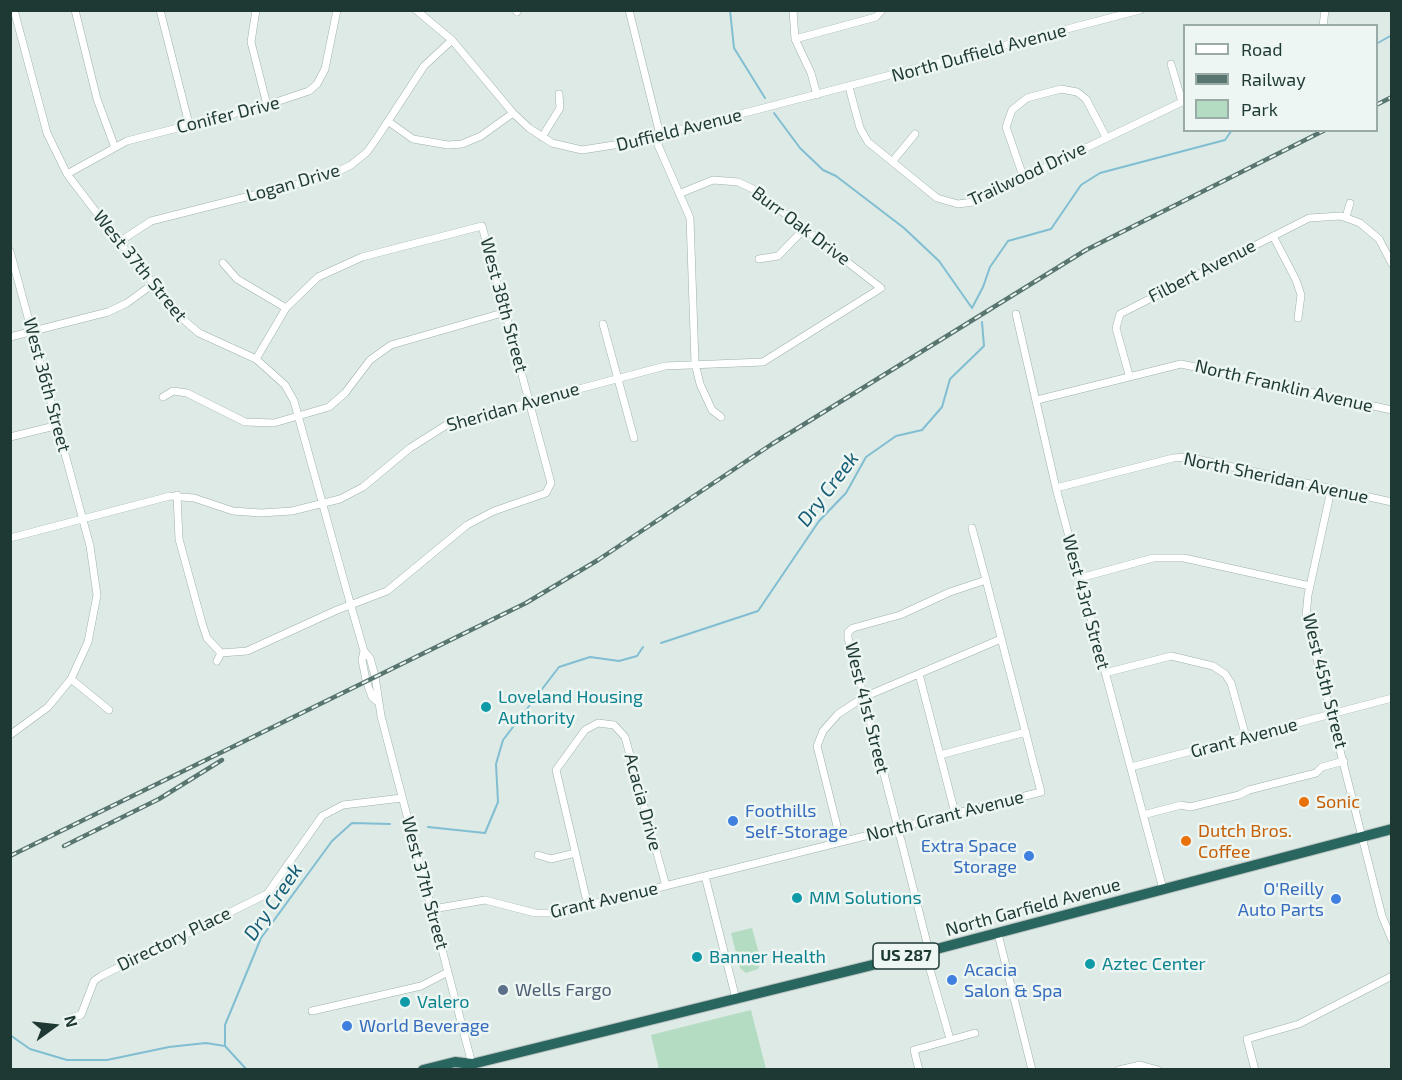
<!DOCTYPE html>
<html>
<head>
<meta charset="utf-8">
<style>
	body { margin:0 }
	#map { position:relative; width:1402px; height:1080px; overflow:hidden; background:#ddeae5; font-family:"Exo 2",sans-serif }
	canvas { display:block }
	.frame { position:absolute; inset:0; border:12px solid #1e3934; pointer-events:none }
	.legend { position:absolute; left:1183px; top:24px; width:195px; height:108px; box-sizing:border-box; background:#edf6f2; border:2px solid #9aaaa6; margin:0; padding:8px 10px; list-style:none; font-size:18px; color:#1e3934 }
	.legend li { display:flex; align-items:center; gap:12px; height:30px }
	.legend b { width:30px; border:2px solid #9aaaa6 }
	.north { position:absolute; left:24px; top:996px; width:60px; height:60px; -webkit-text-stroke:4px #edf6f2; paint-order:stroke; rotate:75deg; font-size:16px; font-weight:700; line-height:24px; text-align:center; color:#1e3934 }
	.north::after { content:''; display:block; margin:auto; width:21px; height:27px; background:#1e3934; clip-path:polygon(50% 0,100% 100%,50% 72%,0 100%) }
</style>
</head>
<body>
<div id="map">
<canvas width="1402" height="1080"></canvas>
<div class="frame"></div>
<ul class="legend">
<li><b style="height:8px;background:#fff"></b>Road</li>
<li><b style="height:8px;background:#587570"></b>Railway</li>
<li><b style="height:16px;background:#b4dcc2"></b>Park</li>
</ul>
<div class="north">N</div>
</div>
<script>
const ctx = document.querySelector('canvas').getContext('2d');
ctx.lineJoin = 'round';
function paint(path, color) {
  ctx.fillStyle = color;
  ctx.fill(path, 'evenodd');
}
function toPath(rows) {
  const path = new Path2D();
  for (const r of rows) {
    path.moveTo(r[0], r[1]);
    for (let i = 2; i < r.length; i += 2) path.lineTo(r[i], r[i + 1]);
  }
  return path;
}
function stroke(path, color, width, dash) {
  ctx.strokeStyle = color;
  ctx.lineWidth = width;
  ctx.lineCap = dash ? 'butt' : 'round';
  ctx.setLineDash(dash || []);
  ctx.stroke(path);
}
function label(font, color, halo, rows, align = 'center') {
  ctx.font = font + ' "Exo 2",sans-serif';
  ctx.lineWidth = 5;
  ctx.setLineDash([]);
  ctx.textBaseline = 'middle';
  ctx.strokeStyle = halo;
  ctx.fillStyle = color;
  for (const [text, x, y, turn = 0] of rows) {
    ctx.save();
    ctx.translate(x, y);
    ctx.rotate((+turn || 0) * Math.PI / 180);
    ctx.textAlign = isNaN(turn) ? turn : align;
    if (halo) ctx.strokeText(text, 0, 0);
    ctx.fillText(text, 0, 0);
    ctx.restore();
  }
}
paint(toPath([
	[752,928,761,961,758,969,746,973,740,968,731,933],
	[751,1010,766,1069,659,1069,651,1035]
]), '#b4dcc2');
stroke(toPath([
	[730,10,734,48,765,98],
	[1376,44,1392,35],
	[774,113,800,148,823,170,836,176,904,228,939,261,972,308,983,287,990,267,1008,241,1051,229,1081,185,1100,173,1225,140,1232,130],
	[661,643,758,611,819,521,846,493,866,457,896,436,922,430,942,407,950,379,984,346,982,322],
	[428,827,485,833,498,802,496,764,503,740,559,667,590,657,619,661,637,656,643,647],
	[10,1035,30,1049,67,1060,107,1060,169,1047,206,1043,225,1046],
	[247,1070,225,1046,225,1025,261,938,332,841,352,823,390,824]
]), '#81bed2', 2);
const minor = toPath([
	[14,10,47,133,67,174,119,242,185,321,199,333,256,359,285,385,294,401,351,606,364,651,370,658,375,676,381,716,472,1064],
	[75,10,97,99,114,145],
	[160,10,189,124],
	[256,10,251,42,267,105],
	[416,10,452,40,513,113,529,128,552,143,582,150,633,142,1140,10],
	[629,10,660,135,658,145,690,218,695,363,700,384,712,410,721,417],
	[793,10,795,39,811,73,817,95],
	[517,12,518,10],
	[1323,26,1325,10],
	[795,39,876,17,882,10],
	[1171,64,1182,102],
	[849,87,860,128,868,142,937,198,958,204,973,202,1184,101],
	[389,122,413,139,448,145,462,144,481,136,513,113],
	[542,137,560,108,559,94],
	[892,162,915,134],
	[67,174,127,141,267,105,309,91,317,84,325,69,337,10],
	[1023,176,1006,127,1012,110,1027,98,1061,89,1077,92,1086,99,1106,137],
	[1346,217,1350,203],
	[1273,236,1296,280,1301,295,1298,318],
	[119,242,151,221,329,176,351,165,367,152,377,138,424,66,452,40],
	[10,251,90,546,97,595,88,642,71,679,48,707,10,735],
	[759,259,778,256,805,228],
	[223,263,237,279,286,308],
	[1016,314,1056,488,1163,889],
	[603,324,634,438],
	[10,337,108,312,127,303,153,284],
	[1129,375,1116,328,1120,314,1309,218,1341,216,1360,223,1379,239,1392,264],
	[163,397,173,391,187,393,245,422,274,423,329,407,345,393,370,360,391,345,506,312],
	[1037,400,1181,364,1392,410],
	[10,437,59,425],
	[1056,488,1173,458,1187,457,1392,502],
	[1331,490,1308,595,1306,616,1382,916,1392,940],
	[177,495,179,539,202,623,207,638,221,653],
	[972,528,986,580],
	[10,538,170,496,194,498,233,511,261,513,292,511,340,499,363,487,410,448,448,424,665,366,763,362,881,288,753,189,738,182,713,180,681,193],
	[1080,578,1153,558,1184,558,1310,586],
	[364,651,362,660,366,680,372,697,378,702],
	[221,653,247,651,337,610,387,591,467,525,494,511,546,493,551,483,482,226,362,257,318,277,286,308,256,359],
	[217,661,221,653],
	[1105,673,1171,656,1213,666,1225,674,1231,683,1246,737],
	[919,674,955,813],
	[71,679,109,710],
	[940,755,1026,732],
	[1131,767,1392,698],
	[1143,815,1181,805,1190,807,1239,795,1249,790,1316,773,1322,767,1344,761],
	[841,842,817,746,823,731,838,714,864,697,1001,639],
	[538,855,551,859,575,853],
	[705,876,736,999],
	[588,906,556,770,585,730,598,723,614,725,625,737,666,886],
	[433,909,485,900,535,913,557,913,1041,792,986,580,950,592,900,615,853,628,848,632,848,638,864,697,897,824,897,828,901,840,929,951],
	[998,934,1032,1070],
	[925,952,950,1039],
	[312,1011,421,986,448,972],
	[70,1018,81,1015,94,981,101,976,267,894,322,816,343,805,402,798],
	[919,1070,914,1050,975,1033],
	[1119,1070,1140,1065,1158,1070],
	[1255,1070,1247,1039,1299,1024,1392,976]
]);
const highway = toPath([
	[423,1070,455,1062,472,1064,929,951,1392,829]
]);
stroke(minor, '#a0b1ac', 8);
stroke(highway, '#bcc4c2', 12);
stroke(minor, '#fff', 7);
stroke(highway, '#29665f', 10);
const rail = toPath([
	[1376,105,1392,97],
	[64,846,159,799,222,760],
	[10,856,526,603,598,560,772,444,1086,250,1325,130]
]);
stroke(rail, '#587570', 4.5);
stroke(rail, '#edf6f2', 2, [7]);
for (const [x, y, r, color] of [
	[486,707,6,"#0f9aa8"],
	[1304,802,6,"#e8710a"],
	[733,821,6,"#3f7fe0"],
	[1186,841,6,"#e8710a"],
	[1029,856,6,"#3f7fe0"],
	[797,898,6,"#0f9aa8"],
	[1336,899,6,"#3f7fe0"],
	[697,957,6,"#0f9aa8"],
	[1090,964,6,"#0f9aa8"],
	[952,980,6,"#3f7fe0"],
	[503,990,6,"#5c6f8a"],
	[405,1002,6,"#0f9aa8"],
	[347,1026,6,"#3f7fe0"]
]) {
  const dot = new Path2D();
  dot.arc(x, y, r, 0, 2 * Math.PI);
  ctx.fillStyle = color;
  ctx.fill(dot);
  stroke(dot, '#edf6f2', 2);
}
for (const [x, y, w] of [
	[906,956,66]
]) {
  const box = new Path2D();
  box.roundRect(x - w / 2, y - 13, w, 26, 4.5);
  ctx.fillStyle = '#edf6f2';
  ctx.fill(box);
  stroke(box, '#1e3934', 1.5);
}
label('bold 16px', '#1e3934', null, [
	["US 287",906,956]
]);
label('18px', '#1e3934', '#edf6f2', [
	["North Duffield Avenue",979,53,-15],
	["Conifer Drive",228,115,-14],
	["Duffield Avenue",679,130,-14],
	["Trailwood Drive",1027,174,-25],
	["Logan Drive",293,183,-16],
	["Burr Oak Drive",801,226,37],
	["West 37th Street",140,266,51],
	["Filbert Avenue",1202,271,-27],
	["West 38th Street",504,305,75],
	["West 36th Street",47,385,75],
	["North Franklin Avenue",1284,386,13],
	["Sheridan Avenue",513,407,-16],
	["North Sheridan Avenue",1276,478,12],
	["West 43rd Street",1086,602,75],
	["West 45th Street",1325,681,76],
	["West 41st Street",867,708,76],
	["Grant Avenue",1244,738,-15],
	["Acacia Drive",643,802,75],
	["North Grant Avenue",945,816,-14],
	["West 37th Street",425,883,75],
	["Grant Avenue",604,900,-13],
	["North Garfield Avenue",1033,907,-15],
	["Directory Place",174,939,-26]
]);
label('18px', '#0d838f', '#edf6f2', [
	["Loveland Housing",498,697],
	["Authority",498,718],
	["MM Solutions",809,898],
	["Banner Health",709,957],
	["Aztec Center",1102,964],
	["Valero",417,1002]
], 'left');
label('18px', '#c56008', '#edf6f2', [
	["Sonic",1316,802],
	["Dutch Bros.",1198,831],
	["Coffee",1198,852]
], 'left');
label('18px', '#366cbe', '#edf6f2', [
	["Foothills",745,811],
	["Self-Storage",745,832],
	["Extra Space",1017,846,"right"],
	["Storage",1017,867,"right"],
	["O'Reilly",1324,889,"right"],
	["Auto Parts",1324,910,"right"],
	["Acacia",964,970],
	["Salon & Spa",964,991],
	["World Beverage",359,1026]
], 'left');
label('18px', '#4e5e75', '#edf6f2', [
	["Wells Fargo",515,990]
], 'left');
label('italic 20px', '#175e76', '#edf6f2', [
	["Dry Creek",828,489,-53],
	["Dry Creek",273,902,-56]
]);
</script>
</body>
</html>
